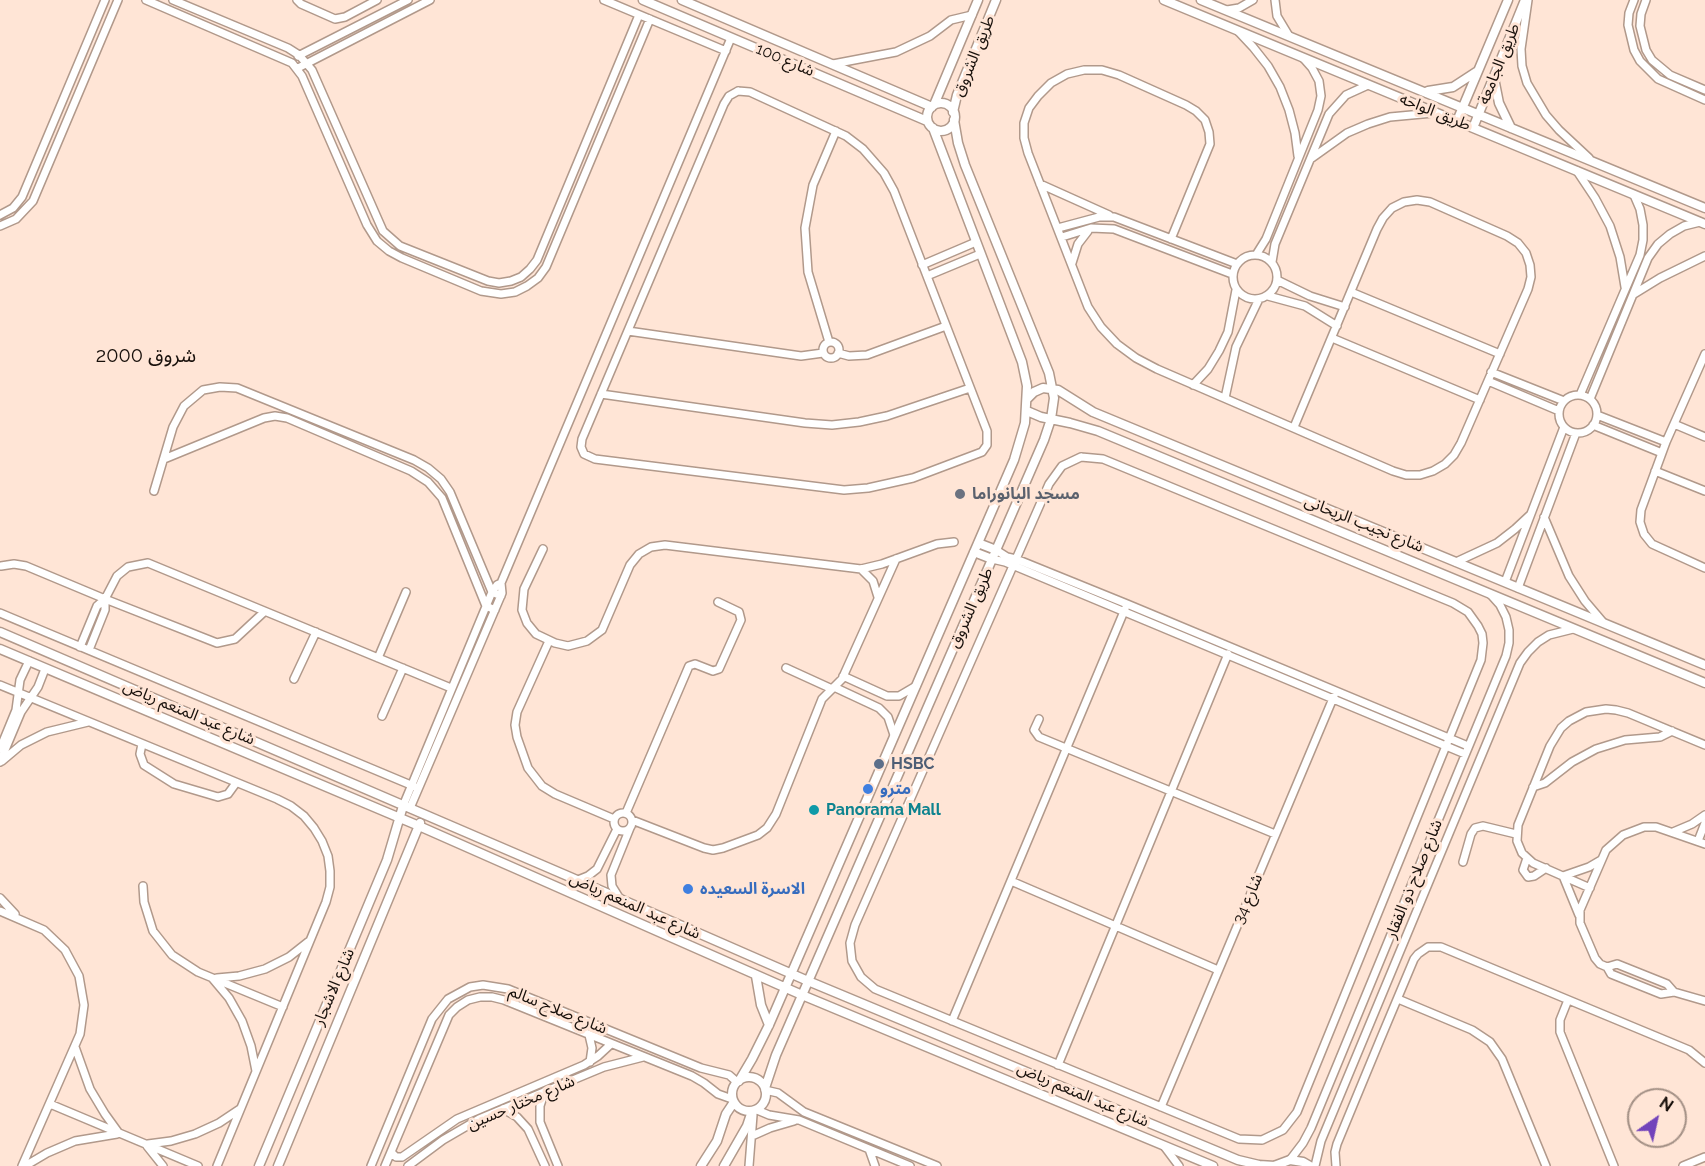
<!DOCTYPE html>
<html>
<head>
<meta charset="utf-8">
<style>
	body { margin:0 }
	#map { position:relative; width:1705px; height:1166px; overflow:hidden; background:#ffe5d6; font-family:Raleway,sans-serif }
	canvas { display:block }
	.north { position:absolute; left:1627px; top:1088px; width:60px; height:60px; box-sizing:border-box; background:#ffe5d6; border:2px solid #a39085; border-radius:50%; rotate:34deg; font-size:16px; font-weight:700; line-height:24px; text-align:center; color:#18100b }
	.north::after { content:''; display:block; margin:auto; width:21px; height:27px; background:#7243bb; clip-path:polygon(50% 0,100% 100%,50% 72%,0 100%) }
</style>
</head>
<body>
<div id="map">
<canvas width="1705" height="1166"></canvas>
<div class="north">N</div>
</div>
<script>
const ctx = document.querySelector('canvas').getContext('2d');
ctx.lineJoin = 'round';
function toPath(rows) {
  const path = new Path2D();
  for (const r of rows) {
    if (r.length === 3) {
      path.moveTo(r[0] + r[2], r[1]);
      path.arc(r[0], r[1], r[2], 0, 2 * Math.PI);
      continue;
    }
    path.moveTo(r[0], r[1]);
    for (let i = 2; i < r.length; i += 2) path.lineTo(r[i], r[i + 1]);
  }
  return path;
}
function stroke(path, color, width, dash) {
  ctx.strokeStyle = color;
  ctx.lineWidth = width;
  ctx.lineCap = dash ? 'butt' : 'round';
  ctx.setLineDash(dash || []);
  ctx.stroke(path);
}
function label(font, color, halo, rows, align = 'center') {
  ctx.font = font + ' Raleway,"Noto Sans Arabic",sans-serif';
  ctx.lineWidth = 6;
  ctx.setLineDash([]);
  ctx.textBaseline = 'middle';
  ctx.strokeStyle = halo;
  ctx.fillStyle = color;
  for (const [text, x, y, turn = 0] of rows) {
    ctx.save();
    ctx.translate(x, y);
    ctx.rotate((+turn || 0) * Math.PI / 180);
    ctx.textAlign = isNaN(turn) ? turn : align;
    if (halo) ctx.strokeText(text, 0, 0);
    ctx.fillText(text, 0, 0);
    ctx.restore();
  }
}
const minor = toPath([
	[146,0,292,63,302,76,367,225,377,241,389,251,402,258,481,291,501,294,515,292,527,286,538,278,546,267,650,19],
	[173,0,288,48,299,55,312,70,383,231,400,246,488,281,499,283,511,281,521,277,530,269,537,260,639,15],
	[297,0,301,4,335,19,345,17,377,0],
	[604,0,726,51],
	[1275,0,1277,16,1289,36],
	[1528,0,1521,49,1522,66,1527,83,1546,115,1559,130,1589,158],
	[1634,0,1629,13,1628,25,1634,50,1640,61,1658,79,1705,100],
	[1646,0,1641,14,1640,26,1646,50,1652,60,1670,75,1705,90],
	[1227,10,1239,8,1253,0],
	[1238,31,1253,47,1268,66,1280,87,1289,110,1295,133,1298,156],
	[298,56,408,0],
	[833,64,896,52,930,36,951,20,972,15],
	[298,68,430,0],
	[738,91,750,92,846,136,863,149,884,173,894,191,987,431,987,445,982,452,913,478,868,488,844,490,595,459,584,454,581,447,582,439,724,104,729,96,738,91],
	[1312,158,1347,133,1368,124,1390,117,1433,113],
	[1577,171,1595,198,1610,226,1620,257,1625,287],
	[1040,184,1109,215],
	[0,215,13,208,22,197,105,0],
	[0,226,16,219,33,201,118,0],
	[1058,228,1099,217,1114,217,1237,264],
	[1062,237,1091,228,1114,229,1232,274],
	[1171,239,1210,144,1209,132,1205,120,1196,111,1186,105,1119,75,1102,70,1084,70,1067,74,1051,83,1038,96,1029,108,1024,123,1024,138,1028,153,1088,307,1101,327,1117,344,1136,358,1157,369,1393,471,1406,475,1420,475,1433,471,1445,464,1454,455,1461,443,1528,289,1531,277,1530,265,1526,253,1518,243,1507,236,1430,202,1417,200,1404,202,1392,208,1383,218,1377,229,1294,427],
	[1255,277,22],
	[1256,255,1266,239,1318,110,1321,96,1319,81,1312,68,1304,59],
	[1272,262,1275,244,1329,114,1346,95,1368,85],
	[1072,263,1078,244,1088,231],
	[922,265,976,242],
	[927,276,980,254],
	[1277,280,1310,296,1345,307],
	[1351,292,1500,354],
	[1634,294,1660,278,1705,256],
	[1268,296,1305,306,1337,326],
	[628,331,801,356,823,353],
	[1332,338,1480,400],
	[829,342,808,272,805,228,813,185,836,131],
	[831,350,8],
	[838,353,849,356,867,355,946,326],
	[1705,354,1666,442,1641,510,1640,522,1644,534,1652,544,1705,568],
	[1491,372,1564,401],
	[1488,381,1559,411],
	[1193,385,1208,369,1219,351,1228,332,1236,290],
	[601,394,805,423,832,425,859,422,887,416,970,388],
	[1580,395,1640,255,1643,240,1643,225,1640,209,1634,195],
	[1578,414,19],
	[1225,398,1236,347,1259,299],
	[1590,399,1648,258,1658,244,1670,234,1684,226,1700,222],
	[1597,415,1666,442],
	[1674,424,1705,437],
	[1593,425,1662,453],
	[1081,457,1103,459,1453,603,1468,612,1478,626,1482,634,1483,643,1481,660,1297,1112,1283,1130,1262,1140,1239,1139,875,989,861,977,852,961,850,943,855,925,1049,484,1062,466,1081,457],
	[164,459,264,418,275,416,287,418,411,471,428,482,442,498,486,606,495,610],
	[1655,471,1705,491],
	[154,491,173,427,184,406,203,390,220,387,237,388,414,460,428,468,441,479,450,492,492,592,501,596],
	[1544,517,1569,576,1585,601,1602,621],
	[543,549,524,589,522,610,527,623,536,634,555,643,568,646,587,641,602,630,630,565,639,554,651,547,665,545,861,569,882,564,937,544,954,542],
	[996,550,1007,557,1016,559,1127,604,1468,746],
	[992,559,1005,562,1465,754],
	[1456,562,1497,543,1515,529,1530,515],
	[1,566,14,564,26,566,105,599,217,643,235,639,264,612],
	[861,569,873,581,878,597],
	[1505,582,1564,427],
	[1518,588,1576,433],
	[0,613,418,788],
	[549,641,517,712,515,725,517,737,528,768,542,786,555,794,614,819],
	[80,647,97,606,105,599,117,576,128,567,148,563,451,688],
	[89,650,105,610,105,599],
	[378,658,406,592],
	[786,668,832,689],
	[843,676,887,696,899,696,916,686],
	[294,679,316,632],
	[0,685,277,799,291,806,304,816,314,828,322,841,328,856,330,871,330,887,326,902,217,1166],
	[834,687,879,708,888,717,894,735],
	[382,716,403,668],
	[1039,719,1034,730,1039,737,1275,834],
	[142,744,140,754,144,765,174,784,218,797,228,794,236,783],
	[0,749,16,710,20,680,29,661],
	[2,761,21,745,47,732,88,722],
	[0,762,21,712,38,687,45,669],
	[1533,787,1545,783,1572,762,1596,749,1625,740,1660,737,1672,731],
	[403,806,492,592,497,585,501,583],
	[410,808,502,593,501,583,731,38],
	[623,822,9],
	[626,813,689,666,695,664,713,671,719,669,741,620,739,612,718,602],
	[632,820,704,848,713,850,723,848,758,835,767,828,776,814,822,699,842,679,896,559],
	[1673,832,1692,824,1705,815],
	[1698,841,1705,823],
	[1527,858,1523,870,1528,877,1534,876,1546,868],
	[1463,862,1471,834,1475,828,1483,826,1516,834],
	[578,880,588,876,597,869,617,829],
	[1011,881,1218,970],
	[143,886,144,902,153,931,172,955,198,972,283,1007],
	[1590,888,1533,863,1522,853,1517,841,1518,825,1550,746,1561,728,1569,721,1586,712,1606,709,1616,710,1628,713,1705,745],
	[0,898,15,914],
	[620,899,612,886,611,875,630,828],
	[0,911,44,930,65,950,79,976,84,1005,80,1034,22,1166],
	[1579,915,1563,876,1589,867,1601,860],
	[1607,967,1617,964,1667,984,1674,992,1705,1001],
	[217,978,239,976,265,969,289,957,308,942],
	[213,979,229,998,242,1021,251,1046,256,1071],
	[1674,992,1661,994,1611,974,1607,967,1600,964,1595,958,1580,923,1580,910,1606,850,1623,835,1644,827,1656,827,1705,844],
	[1398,999,1472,1030,1490,1042,1502,1059,1546,1166],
	[1568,1000,1560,1020,1560,1032,1614,1166],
	[952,1021,1125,609],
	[589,1035,592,1048,590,1062],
	[75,1047,90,1089,105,1114,118,1132],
	[1058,1065,1228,654],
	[765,1090,778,1093,804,1112,937,1166],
	[545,1091,540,1106,540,1122,558,1166],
	[50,1104,198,1166],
	[1161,1107,1334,696],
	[503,1109,517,1117,528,1129,545,1166],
	[757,1110,769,1115,799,1120,910,1166],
	[752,1136,770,1128,794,1121],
	[148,1144,171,1141,195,1134,219,1123,240,1109],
	[147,1146,163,1166],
	[1164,1146,1179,1166],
	[869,1149,875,1166],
	[391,1152,396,1157,402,1157,457,1119,584,1065,598,1056,611,1044],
	[1290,1160,1303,1143,1311,1128,1506,656,1509,643,1509,630,1506,617,1500,605,1491,595],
	[25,1166,47,1153,75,1141,117,1134],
	[371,1166,432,1019,448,999,470,987,483,985,508,989,701,1068,729,1075,737,1082],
	[385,1166,449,1015,457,1007,468,1000,480,997,492,997,504,1000,692,1076,704,1083,718,1094,732,1099],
	[408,1166,443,1140,479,1119,604,1067,643,1057],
	[749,1166,753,1115],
	[1315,1166,1321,1141,1520,663,1528,652,1538,642,1549,635,1573,629],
	[1336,1166,1335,1152,1337,1144,1380,1040,1414,959,1418,954,1428,947,1441,947,1689,1050,1705,1063],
	[1683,1166,1705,1157]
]);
const tertiary = toPath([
	[643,0,927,121],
	[682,0,932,107],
	[1164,0,1705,224],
	[1201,0,1705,208],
	[1494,78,1499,103,1511,128],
	[1428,91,1453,87,1476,72],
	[941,117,14],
	[934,105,978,0],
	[953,112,957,95,996,0],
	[1457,121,1508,0],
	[1473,128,1525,0],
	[1027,399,1034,392,1043,388,1058,390,1093,412,1705,665],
	[1027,411,1041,417,1070,423,1098,431,1705,683],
	[978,543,996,550],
	[974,552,992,559],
	[0,632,570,877,808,981,1238,1160,1259,1165,1275,1166],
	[0,649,419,826,802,995,1213,1166],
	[756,976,761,1005,769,1025],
	[749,1094,17],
	[739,1081,752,1059,769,1025,1014,460,1025,423,1027,386,1022,362,933,128],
	[765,1088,776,1055,1044,440,1051,419,1054,398,1049,373,965,165,958,143,954,120],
	[259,1166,387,860,403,806],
	[278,1166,420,823],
	[701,1166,717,1141,726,1114,734,1102],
	[724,1166,747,1126,752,1111],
	[1274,1166,1290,1160,1303,1162,1310,1166]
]);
stroke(minor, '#b1998b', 10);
stroke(tertiary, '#b1998b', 11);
stroke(minor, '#fff', 7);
stroke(tertiary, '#fff', 8);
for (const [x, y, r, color] of [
	[960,494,6,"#6b7280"],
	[879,764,6,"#5c6f8a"],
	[868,789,6,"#3f7fe0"],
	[814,810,6,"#0f9aa8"],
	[688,889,6,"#3f7fe0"]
]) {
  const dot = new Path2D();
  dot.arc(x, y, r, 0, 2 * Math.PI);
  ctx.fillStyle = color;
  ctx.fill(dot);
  stroke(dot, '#ffe5d6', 2);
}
label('16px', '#18100b', '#ffe5d6', [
	["طريق الشروق",974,56,-68],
	["شارع 100",785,60,23],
	["طريق الجامعة",1499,64,-68],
	["طريق الواحه",1435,112,22],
	["شارع نجيب الريحانى",1364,524,22],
	["طريق الشروق",971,608,-66],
	["شارع عبد المنعم رياض",189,713,23],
	["شارع صلاح ذو الفقار",1414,879,-68],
	["شارع 34",1248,899,-67],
	["شارع عبد المنعم رياض",635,906,24],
	["شارع الاشجار",334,987,-67],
	["شارع صلاح سالم",558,1010,22],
	["شارع عبد المنعم رياض",1083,1095,23],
	["شارع مختار حسين",521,1103,-23]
]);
label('bold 16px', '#5b616d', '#ffe5d6', [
	["مسجد البانوراما",972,494]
], 'left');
label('bold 16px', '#4e5e75', '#ffe5d6', [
	["HSBC",891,764]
], 'left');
label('bold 16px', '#366cbe', '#ffe5d6', [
	["مترو",880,789],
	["الاسرة السعيده",700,889]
], 'left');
label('bold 16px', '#0d838f', '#ffe5d6', [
	["Panorama Mall",826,810]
], 'left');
label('20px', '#18100b', '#ffe5d6', [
	["شروق 2000",146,356]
]);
</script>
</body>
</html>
